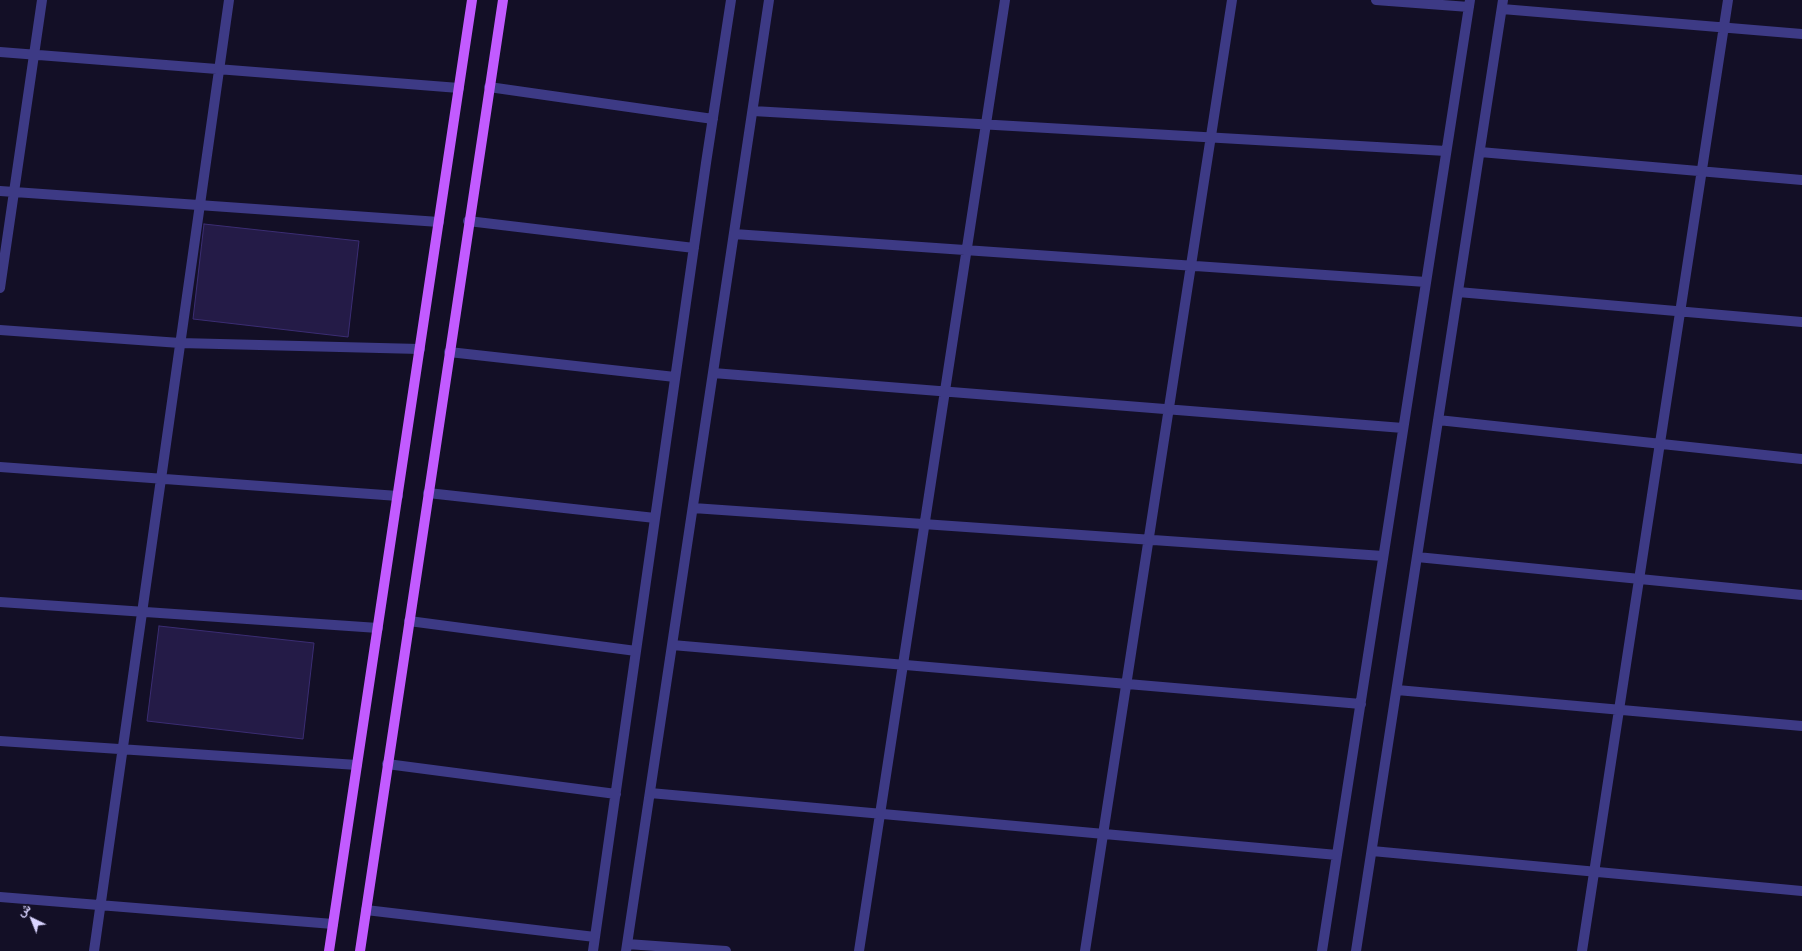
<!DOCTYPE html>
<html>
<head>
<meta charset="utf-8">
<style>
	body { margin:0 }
	#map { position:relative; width:1802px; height:951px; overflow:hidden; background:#130f26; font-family:Inter,Vazirmatn,sans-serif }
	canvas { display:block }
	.north { position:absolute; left:12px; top:899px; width:40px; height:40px; -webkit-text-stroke:3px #130f26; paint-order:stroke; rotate:317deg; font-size:11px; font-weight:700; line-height:16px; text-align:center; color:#d9d4ff }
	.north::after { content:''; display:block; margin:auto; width:14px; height:18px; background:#d9d4ff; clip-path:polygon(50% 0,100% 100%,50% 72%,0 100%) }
</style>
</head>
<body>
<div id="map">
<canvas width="1802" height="951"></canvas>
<div class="north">ش</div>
</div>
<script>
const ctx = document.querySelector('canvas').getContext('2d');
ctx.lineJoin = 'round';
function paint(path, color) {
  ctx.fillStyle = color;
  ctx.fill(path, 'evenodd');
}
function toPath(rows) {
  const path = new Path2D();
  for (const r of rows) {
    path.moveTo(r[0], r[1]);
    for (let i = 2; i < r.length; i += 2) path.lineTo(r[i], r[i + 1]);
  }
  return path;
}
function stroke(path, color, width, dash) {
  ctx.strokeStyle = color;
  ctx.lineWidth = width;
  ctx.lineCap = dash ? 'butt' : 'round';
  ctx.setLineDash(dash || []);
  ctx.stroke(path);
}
const building = toPath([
	[204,224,359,241,348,337,193,319,204,224],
	[159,626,314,643,303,739,147,721,159,626]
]);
paint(building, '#241b47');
stroke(building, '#3b2d73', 1);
stroke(toPath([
	[1376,0,1469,7],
	[1502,9,1802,34],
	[0,52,459,88],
	[489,87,713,119],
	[753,111,1446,151],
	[1480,152,1802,180],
	[0,191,439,222],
	[468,221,694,248],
	[734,234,1426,282],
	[0,288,42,0],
	[1458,292,1802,322],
	[0,330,180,343,420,349],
	[449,352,675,377],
	[713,373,1403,428],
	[1438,420,1802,459],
	[0,467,398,496],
	[428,493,655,518],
	[693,508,1383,556],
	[1417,557,1802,595],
	[0,602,378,628],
	[409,621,636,651],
	[672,645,1361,704],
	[1397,690,1802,726],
	[0,741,357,765],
	[387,764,616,794],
	[650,793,1337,855],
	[1372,851,1802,891],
	[0,897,333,924],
	[366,910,595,937],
	[627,944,726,951],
	[94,951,229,0],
	[593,951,706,163,731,0],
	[626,951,769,0],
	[859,951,1005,0],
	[1085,951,1232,0],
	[1322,951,1470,0],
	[1356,951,1503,0],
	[1582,951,1728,0]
]), '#3d3a85', 10);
stroke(toPath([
	[329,951,472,0],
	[360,951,503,0]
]), '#c25bff', 10);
</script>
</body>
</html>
